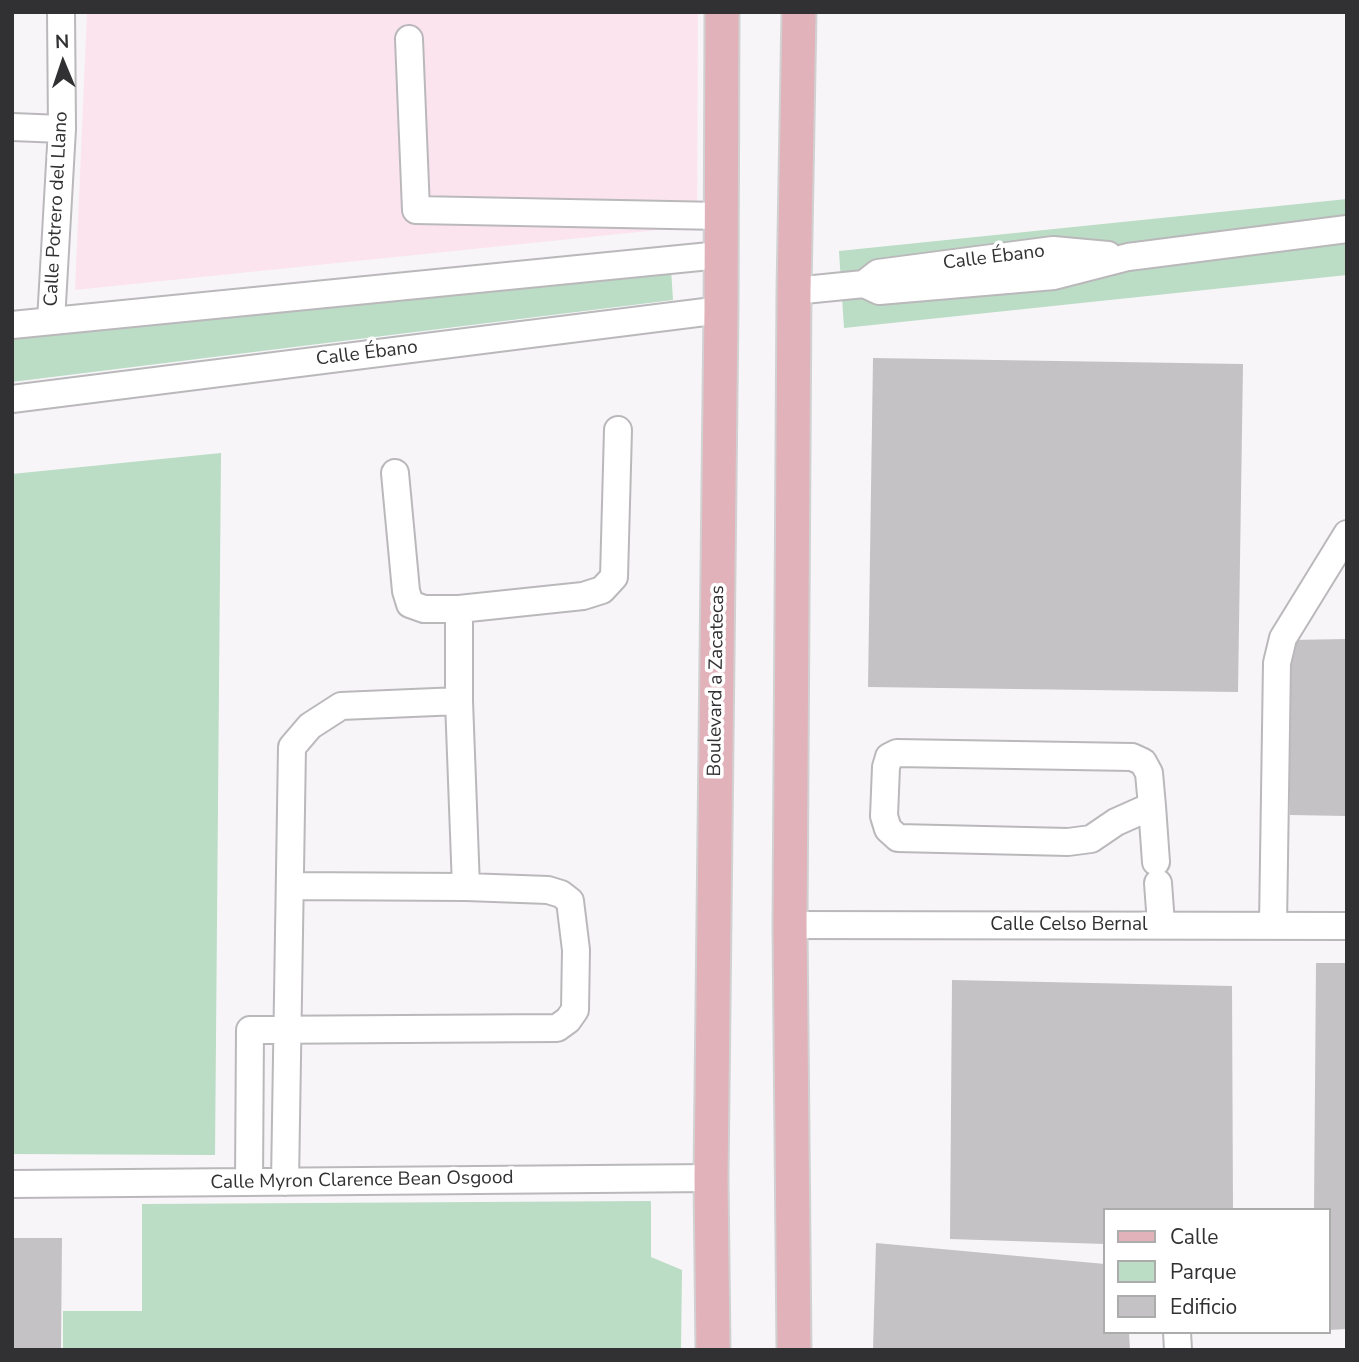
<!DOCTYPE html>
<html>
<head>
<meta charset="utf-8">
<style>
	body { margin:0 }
	#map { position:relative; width:1359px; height:1362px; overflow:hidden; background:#f7f5f8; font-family:"Nunito Sans",sans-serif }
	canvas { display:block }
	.frame { position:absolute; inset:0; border:14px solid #313032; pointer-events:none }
	.legend { position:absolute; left:1103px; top:1208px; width:228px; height:126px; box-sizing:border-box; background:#fff; border:2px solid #adacad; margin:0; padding:9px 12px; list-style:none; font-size:21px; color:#313032 }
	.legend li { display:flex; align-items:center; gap:14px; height:35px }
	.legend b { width:35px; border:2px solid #adacad }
	.north { position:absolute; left:28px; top:28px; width:70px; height:70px; -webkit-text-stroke:5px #fff; paint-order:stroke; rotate:358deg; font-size:19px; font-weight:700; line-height:28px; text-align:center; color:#313032 }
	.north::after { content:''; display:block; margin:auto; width:24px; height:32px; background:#313032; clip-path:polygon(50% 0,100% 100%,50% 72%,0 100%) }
</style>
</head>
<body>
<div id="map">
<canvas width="1359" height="1362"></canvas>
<div class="frame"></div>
<ul class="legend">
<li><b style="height:9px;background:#e1b2b9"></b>Calle</li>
<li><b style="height:19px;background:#bbdcc5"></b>Parque</li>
<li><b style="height:19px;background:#c5c2c5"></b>Edificio</li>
</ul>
<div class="north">N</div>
</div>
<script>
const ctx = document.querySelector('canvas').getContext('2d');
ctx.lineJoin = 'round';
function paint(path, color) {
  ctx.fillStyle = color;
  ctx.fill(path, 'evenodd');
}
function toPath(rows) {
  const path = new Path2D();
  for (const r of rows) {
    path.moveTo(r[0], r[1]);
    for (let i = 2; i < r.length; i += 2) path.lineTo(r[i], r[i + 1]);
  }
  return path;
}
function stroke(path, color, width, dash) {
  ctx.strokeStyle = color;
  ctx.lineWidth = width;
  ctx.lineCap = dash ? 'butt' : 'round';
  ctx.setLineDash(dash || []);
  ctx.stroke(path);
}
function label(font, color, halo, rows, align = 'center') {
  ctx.font = font + ' "Nunito Sans",sans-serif';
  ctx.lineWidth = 7;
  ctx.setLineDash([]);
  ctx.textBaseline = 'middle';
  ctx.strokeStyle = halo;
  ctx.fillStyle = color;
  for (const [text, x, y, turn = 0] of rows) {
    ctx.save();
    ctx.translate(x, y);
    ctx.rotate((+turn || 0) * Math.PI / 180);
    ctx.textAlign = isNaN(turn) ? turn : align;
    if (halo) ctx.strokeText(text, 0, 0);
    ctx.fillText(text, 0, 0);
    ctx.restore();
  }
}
paint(toPath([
	[87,12,698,12,697,226,75,290]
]), '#fce4ef');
paint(toPath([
	[1347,199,1347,275,844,328,839,251],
	[671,269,673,300,12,382,12,335],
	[221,453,215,1155,12,1154,12,474],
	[651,1201,651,1257,682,1270,681,1350,63,1350,63,1311,142,1311,142,1204]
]), '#bbdcc5');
paint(toPath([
	[873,358,1243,364,1238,692,868,687],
	[1347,639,1347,816,1290,815,1290,640],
	[1316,963,1347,963,1347,1329,1329,1330,1329,1210,1314,1210],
	[952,980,1232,986,1233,1210,1105,1210,1105,1244,950,1239],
	[12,1238,62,1238,61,1350,12,1350],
	[876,1243,1105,1264,1105,1332,1129,1332,1130,1350,873,1350]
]), '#c5c2c5');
const minor = toPath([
	[409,39,416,210,721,216],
	[12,127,62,129],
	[864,284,878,273,1053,250,1108,255],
	[794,291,864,284,879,291,1054,276,1128,257,1347,229],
	[51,321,62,129,61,12],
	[12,325,720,255],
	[12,399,721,310],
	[395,473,406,591,410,604,424,609,459,609,583,596,602,590,614,577,618,430],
	[459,609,459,701,466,887],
	[1152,806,1116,822,1091,839,1068,842,898,838,888,829,884,816,886,767,889,757,897,753,1132,757,1143,762,1149,773,1152,806,1156,862],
	[1158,883,1161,924],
	[790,925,1347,926],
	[1273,925,1277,663,1283,638,1347,534],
	[249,1182,250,1030,557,1028,568,1020,575,1010,576,950,570,901,561,894,548,890,466,887,290,886],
	[285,1182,292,747,310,726,341,706,459,701],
	[12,1184,711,1178],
	[1177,1332,1178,1350]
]);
const major = toPath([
	[713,1350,711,1178,721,310,722,12],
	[794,1350,790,925,794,291,799,12]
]);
stroke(minor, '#bab8bb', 30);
stroke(major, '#d2d1d2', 37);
stroke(minor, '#fff', 26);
stroke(major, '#e1b2b9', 33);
label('19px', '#313032', '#fff', [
	["Calle Potrero del Llano",57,209,-87],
	["Calle Ébano",994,258,-7],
	["Calle Ébano",367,354,-7],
	["Boulevard a Zacatecas",717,681,-89],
	["Calle Celso Bernal",1069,925],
	["Calle Myron Clarence Bean Osgood",362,1181,-1]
]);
</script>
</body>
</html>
